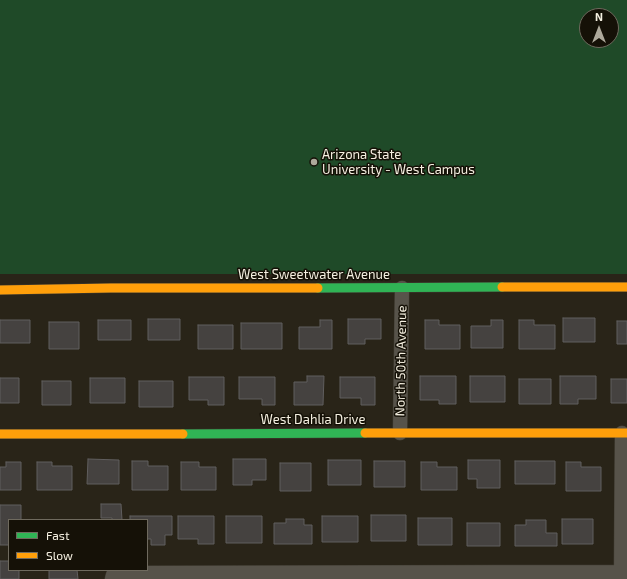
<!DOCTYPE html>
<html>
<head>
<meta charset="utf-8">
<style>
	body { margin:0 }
	#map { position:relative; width:627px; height:579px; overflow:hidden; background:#292418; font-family:"Exo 2",sans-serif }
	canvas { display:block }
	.legend { position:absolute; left:8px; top:519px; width:140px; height:52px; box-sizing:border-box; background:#151107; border:1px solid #6f6a5e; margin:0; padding:5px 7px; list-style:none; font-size:12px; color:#f5f0e1 }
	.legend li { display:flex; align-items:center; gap:8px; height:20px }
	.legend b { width:20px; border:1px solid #6f6a5e }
	.north { position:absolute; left:579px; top:8px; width:40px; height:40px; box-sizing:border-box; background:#151107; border:1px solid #6f6a5e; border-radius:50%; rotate:0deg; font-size:11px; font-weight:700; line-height:16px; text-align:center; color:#f5f0e1 }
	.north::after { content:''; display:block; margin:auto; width:14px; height:18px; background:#aea99b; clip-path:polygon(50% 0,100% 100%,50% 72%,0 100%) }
</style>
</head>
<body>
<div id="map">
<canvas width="627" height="579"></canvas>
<ul class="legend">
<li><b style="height:5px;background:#30b455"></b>Fast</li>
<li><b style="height:5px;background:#ff9f0a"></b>Slow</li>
</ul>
<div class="north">N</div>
</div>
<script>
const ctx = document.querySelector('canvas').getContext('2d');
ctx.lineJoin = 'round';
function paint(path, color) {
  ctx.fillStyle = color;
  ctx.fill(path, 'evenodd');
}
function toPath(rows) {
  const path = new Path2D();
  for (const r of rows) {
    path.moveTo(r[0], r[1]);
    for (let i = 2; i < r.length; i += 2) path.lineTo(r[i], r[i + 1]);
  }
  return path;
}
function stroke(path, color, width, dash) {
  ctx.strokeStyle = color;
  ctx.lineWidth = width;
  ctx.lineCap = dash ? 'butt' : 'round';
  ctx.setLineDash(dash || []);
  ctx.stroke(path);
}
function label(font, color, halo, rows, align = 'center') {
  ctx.font = font + ' "Exo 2",sans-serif';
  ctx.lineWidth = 3;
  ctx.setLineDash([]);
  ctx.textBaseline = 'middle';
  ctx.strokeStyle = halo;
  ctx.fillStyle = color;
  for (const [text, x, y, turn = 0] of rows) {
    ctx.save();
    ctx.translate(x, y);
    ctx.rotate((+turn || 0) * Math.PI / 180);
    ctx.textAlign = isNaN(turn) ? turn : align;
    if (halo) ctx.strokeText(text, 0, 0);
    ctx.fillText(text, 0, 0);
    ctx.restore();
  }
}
paint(toPath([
	[0,0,627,0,627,274,0,274],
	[587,16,611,16,611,40,587,40]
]), '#1f4a28');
const building = toPath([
	[563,318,595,318,595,342,563,342,563,318],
	[148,319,180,319,180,340,148,340,148,319],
	[348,319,381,319,381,339,365,339,365,344,348,344,348,319],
	[0,320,30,320,30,343,0,343,0,320],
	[98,320,131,320,131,340,98,340,98,320],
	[320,320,332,320,332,349,299,349,299,327,320,327,320,320],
	[425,320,439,320,439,325,460,325,460,349,425,349,425,320],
	[491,320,503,320,503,348,471,348,471,326,491,326,491,320],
	[519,320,534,320,534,325,555,325,555,349,519,349,519,320],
	[617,321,627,321,627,344,617,344,617,321],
	[49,322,79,322,79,349,49,349,49,322],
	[241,323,282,323,282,349,241,349,241,323],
	[198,325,233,325,233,349,198,349,198,325],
	[307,376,324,376,323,405,294,405,294,382,307,382,307,376],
	[420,376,456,376,456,404,439,404,439,400,420,400,420,376],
	[470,376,505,376,505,402,470,402,470,376],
	[560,376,596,376,596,399,578,399,578,404,560,404,560,376],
	[189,377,224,377,224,405,208,405,208,400,189,400,189,377],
	[239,377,275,377,275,405,262,405,262,399,239,399,239,377],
	[340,377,375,377,375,405,361,405,361,398,340,398,340,377],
	[0,378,19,378,19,403,0,403,0,378],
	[90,378,125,378,125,403,90,403,90,378],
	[519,379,551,379,551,404,519,404,519,379],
	[611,379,627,379,627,403,611,403,611,379],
	[42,381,71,381,71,405,42,405,42,381],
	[139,381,173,381,173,407,139,407,139,381],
	[88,459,119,460,119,484,87,484,88,459],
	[233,459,266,459,266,480,252,480,252,485,233,485,233,459],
	[328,460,361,460,361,485,328,485,328,460],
	[468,460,500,460,500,488,477,488,477,479,468,479,468,460],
	[132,461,148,461,148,466,168,466,168,490,132,490,132,461],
	[374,461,405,461,405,487,374,487,374,461],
	[515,461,555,461,555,484,515,484,515,461],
	[6,462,21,462,21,490,0,490,0,467,6,467,6,462],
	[37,462,52,462,52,466,72,466,72,490,37,490,37,462],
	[181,462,199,462,199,467,216,467,216,490,181,490,181,462],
	[421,462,437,462,437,467,457,467,457,490,421,490,421,462],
	[566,462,581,462,581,467,601,467,601,491,566,491,566,462],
	[280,463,311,463,311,491,280,491,280,463],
	[101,504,121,504,122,520,112,520,112,518,101,518,101,504],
	[0,505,21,505,21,520,9,520,9,545,0,545,0,505],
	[371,515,406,515,406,541,371,541,371,515],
	[130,516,172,516,172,535,165,535,165,545,151,545,151,539,147,539,147,520,130,520,130,516],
	[178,516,214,516,214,544,198,544,198,539,178,539,178,516],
	[226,516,262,516,262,543,226,543,226,516],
	[322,516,358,516,358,542,322,542,322,516],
	[418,518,452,518,452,545,418,545,418,518],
	[286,519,304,519,304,525,312,525,312,544,274,544,274,523,286,523,286,519],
	[562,519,593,519,593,544,562,544,562,519],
	[526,520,546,520,546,533,557,533,557,546,515,546,515,525,526,525,526,520],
	[467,523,500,523,500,546,467,546,467,523],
	[0,561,9,561,9,570,19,570,19,579,0,579,0,561],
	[49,570,77,570,78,579,49,579,49,570]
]);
paint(building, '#454240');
stroke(building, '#605e5e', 1);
const street = toPath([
	[400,433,402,288],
	[112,579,113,575,129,573,621,572],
	[621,579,622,433]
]);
const fast = toPath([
	[318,288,502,287],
	[183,434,365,433]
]);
const slow = toPath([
	[502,287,627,287],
	[0,290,111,288,318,288],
	[365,433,627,433],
	[0,434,183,434]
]);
stroke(street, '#433f35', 15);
stroke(fast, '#433f35', 10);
stroke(slow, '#433f35', 10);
stroke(street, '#57534a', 14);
stroke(fast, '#30b455', 9);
stroke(slow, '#ff9f0a', 9);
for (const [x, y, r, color] of [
	[314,162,4,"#aea99b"]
]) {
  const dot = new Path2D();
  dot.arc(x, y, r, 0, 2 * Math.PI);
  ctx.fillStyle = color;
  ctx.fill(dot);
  stroke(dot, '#151107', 1.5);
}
label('13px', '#f5f0e1', '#151107', [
	["Arizona State",322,155],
	["University - West Campus",322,170]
], 'left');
label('13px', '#f5f0e1', '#151107', [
	["West Sweetwater Avenue",314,275],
	["North 50th Avenue",401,361,-89],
	["West Dahlia Drive",313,420]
]);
</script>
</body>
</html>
